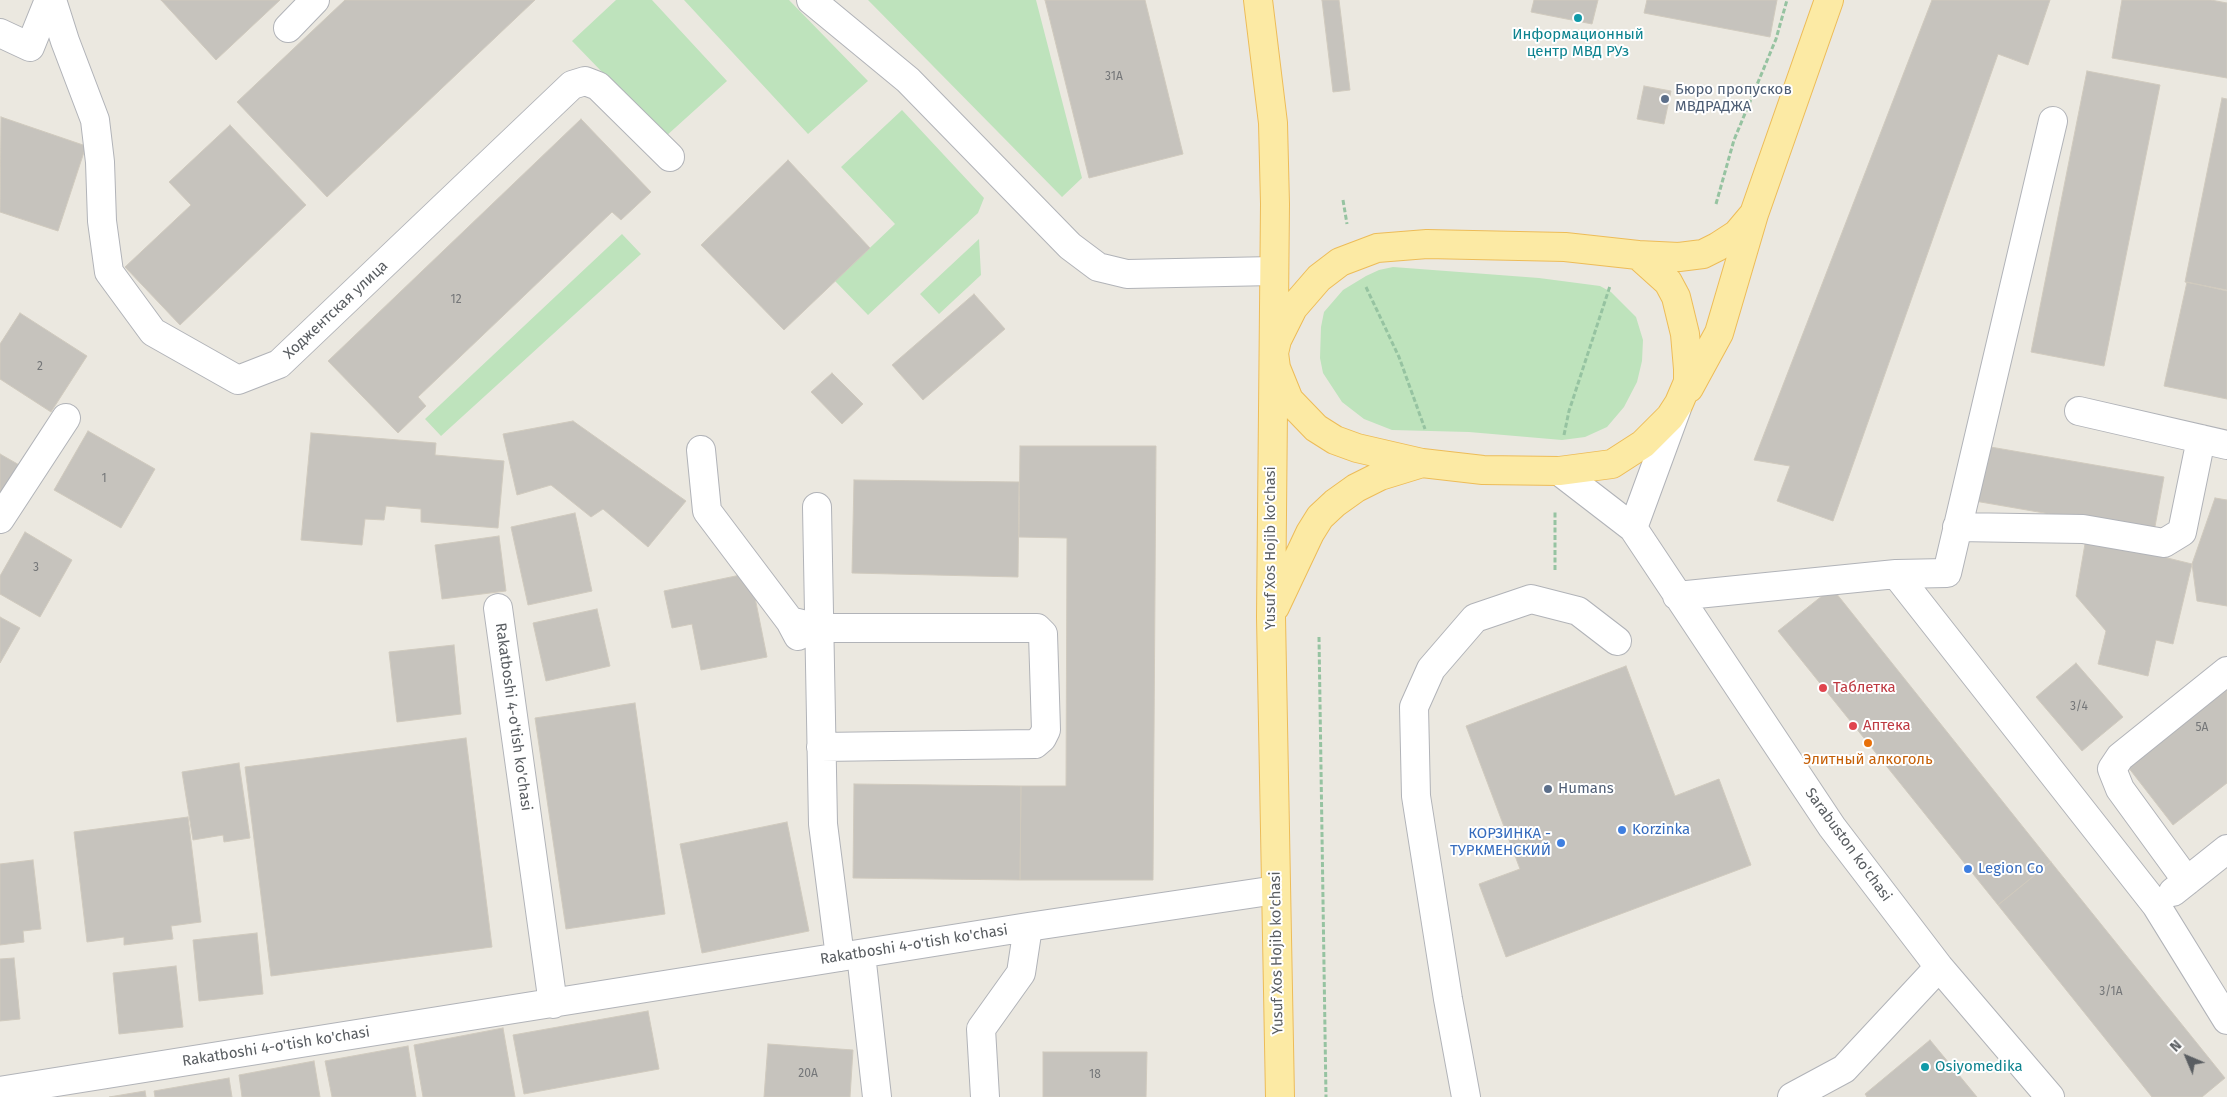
<!DOCTYPE html>
<html>
<head>
<meta charset="utf-8">
<style>
	body { margin:0 }
	#map { position:relative; width:2227px; height:1097px; overflow:hidden; background:#ebe8e0; font-family:"Fira Sans",sans-serif }
	canvas { display:block }
	.north { position:absolute; left:2162px; top:1032px; width:50px; height:50px; -webkit-text-stroke:4px #fff; paint-order:stroke; rotate:315deg; font-size:14px; font-weight:700; line-height:20px; text-align:center; color:#595d61 }
	.north::after { content:''; display:block; margin:auto; width:18px; height:22px; background:#595d61; clip-path:polygon(50% 0,100% 100%,50% 72%,0 100%) }
</style>
</head>
<body>
<div id="map">
<canvas width="2227" height="1097"></canvas>
<div class="north">N</div>
</div>
<script>
const ctx = document.querySelector('canvas').getContext('2d');
ctx.lineJoin = 'round';
function paint(path, color) {
  ctx.fillStyle = color;
  ctx.fill(path, 'evenodd');
}
function toPath(rows) {
  const path = new Path2D();
  for (const r of rows) {
    path.moveTo(r[0], r[1]);
    for (let i = 2; i < r.length; i += 2) path.lineTo(r[i], r[i + 1]);
  }
  return path;
}
function stroke(path, color, width, dash) {
  ctx.strokeStyle = color;
  ctx.lineWidth = width;
  ctx.lineCap = dash ? 'butt' : 'round';
  ctx.setLineDash(dash || []);
  ctx.stroke(path);
}
function label(font, color, halo, rows, align = 'center') {
  ctx.font = font + ' "Fira Sans",sans-serif';
  ctx.lineWidth = 4;
  ctx.setLineDash([]);
  ctx.textBaseline = 'middle';
  ctx.strokeStyle = halo;
  ctx.fillStyle = color;
  for (const [text, x, y, turn = 0] of rows) {
    ctx.save();
    ctx.translate(x, y);
    ctx.rotate((+turn || 0) * Math.PI / 180);
    ctx.textAlign = isNaN(turn) ? turn : align;
    if (halo) ctx.strokeText(text, 0, 0);
    ctx.fillText(text, 0, 0);
    ctx.restore();
  }
}
paint(toPath([
	[616,0,652,0,727,81,665,137,572,41],
	[684,0,789,0,868,81,808,134],
	[868,0,1036,0,1082,178,1062,197],
	[902,110,984,198,978,213,868,315,835,281,895,224,841,167],
	[622,234,641,254,441,436,425,419],
	[979,239,981,275,939,314,920,294],
	[1393,267,1539,278,1600,286,1611,292,1636,317,1643,340,1642,361,1637,382,1624,407,1607,427,1585,437,1562,440,1469,432,1392,430,1364,419,1342,402,1323,373,1320,358,1321,327,1324,312,1343,290,1366,276,1379,270]
]), '#bee3bc');
const building = toPath([
	[161,0,280,0,216,60,161,0],
	[345,0,535,0,327,197,237,102,345,0],
	[1045,0,1145,0,1183,154,1089,178,1045,0],
	[1322,0,1339,0,1350,90,1333,92,1322,0],
	[1534,0,1598,0,1592,24,1531,12,1534,0],
	[1647,0,1777,0,1770,37,1644,13,1647,0],
	[1932,0,2050,0,2028,65,1998,54,1833,521,1777,501,1790,466,1754,460,1932,0],
	[2122,0,2211,0,2227,3,2227,78,2112,58,2122,0],
	[2087,71,2160,85,2104,366,2031,352,2087,71],
	[1644,86,1671,91,1664,124,1637,119,1644,86],
	[2222,98,2227,99,2227,290,2185,282,2222,98],
	[1,117,86,146,58,231,0,212,1,117],
	[581,119,651,192,621,220,612,212,418,397,426,406,398,433,328,361,581,119],
	[230,125,306,205,180,325,125,267,191,205,169,182,230,125],
	[788,160,870,248,784,330,701,245,788,160],
	[2187,282,2227,291,2227,399,2164,386,2187,282],
	[974,294,1005,329,923,400,892,365,974,294],
	[20,313,87,356,51,412,0,379,0,344,20,313],
	[832,373,863,404,842,424,811,392,832,373],
	[573,421,686,501,648,547,603,509,591,517,551,485,517,495,503,434,573,421],
	[88,431,155,469,121,528,54,490,88,431],
	[311,433,436,443,435,455,504,461,498,528,421,522,421,509,386,506,384,520,365,519,362,545,301,540,311,433],
	[1979,445,2164,477,2154,532,1969,500,1979,445],
	[1020,446,1156,446,1153,880,1020,880,1021,786,1066,786,1067,538,1019,537,1020,446],
	[0,454,21,466,0,504,0,454],
	[854,480,1019,482,1018,577,852,573,854,480],
	[2215,498,2227,500,2227,606,2197,601,2192,564,2215,498],
	[575,513,592,591,528,605,511,527,575,513],
	[25,532,72,560,40,617,0,594,0,576,25,532],
	[499,536,506,591,442,599,435,545,499,536],
	[2086,538,2192,564,2173,644,2156,640,2148,676,2098,664,2106,631,2076,596,2086,538],
	[750,573,767,657,701,670,692,624,672,628,664,591,750,573],
	[1832,588,2051,862,1998,905,1778,631,1832,588],
	[597,609,610,666,546,681,533,623,597,609],
	[0,617,20,628,0,663,0,617],
	[454,645,461,714,397,722,389,652,454,645],
	[2076,663,2123,717,2082,751,2036,697,2076,663],
	[1626,666,1675,796,1719,779,1751,865,1506,957,1479,884,1520,869,1466,726,1626,666],
	[2227,689,2227,783,2173,825,2128,767,2227,689],
	[635,703,665,914,566,929,535,718,635,703],
	[466,738,492,947,271,976,245,767,466,738],
	[239,763,250,838,224,842,223,835,193,840,182,772,239,763],
	[854,784,1021,786,1020,880,853,878,854,784],
	[188,817,201,922,171,926,173,939,124,945,124,937,87,942,74,832,188,817],
	[787,822,809,931,702,953,680,844,787,822],
	[33,860,41,929,23,931,24,942,0,945,0,864,33,860],
	[2051,862,2225,1078,2202,1097,2152,1097,1998,905,2051,862],
	[257,933,263,994,199,1001,193,940,257,933],
	[14,958,20,1019,0,1021,0,959,14,958],
	[176,966,183,1027,119,1034,113,973,176,966],
	[648,1011,659,1069,524,1094,513,1035,648,1011],
	[503,1028,515,1097,423,1097,414,1045,503,1028],
	[1930,1040,1977,1097,1867,1097,1865,1094,1930,1040],
	[768,1044,853,1050,850,1097,764,1097,768,1044],
	[408,1046,416,1097,332,1097,325,1061,408,1046],
	[1043,1052,1147,1052,1146,1097,1043,1097,1043,1052],
	[314,1061,320,1097,242,1097,239,1075,314,1061],
	[229,1078,232,1097,155,1097,154,1091,229,1078],
	[145,1091,146,1097,109,1097,145,1091]
]);
paint(building, '#c6c3bd');
stroke(building, '#d0cabe', 1);
const minor = toPath([
	[52,0,65,41,95,120,100,162,102,221,109,272,153,332,238,380,279,364,572,85,585,81,598,86,670,157],
	[811,0,908,80,1070,246,1098,267,1127,274,1274,271],
	[288,28,315,0],
	[0,33,30,47,49,0],
	[2079,411,2227,445],
	[701,450,707,511,790,621,798,636],
	[1559,471,1633,528,1832,827,1939,967,2050,1097],
	[817,507,823,824,840,957],
	[0,519,66,418],
	[1957,527,2083,529,2164,543,2182,532,2201,439],
	[1633,528,1677,408],
	[1896,574,2156,905,2227,1020],
	[1677,596,1896,574,1947,573,2053,121],
	[498,608,553,1004],
	[790,621,819,628,1037,628,1043,634,1046,730,1042,738,1035,744,821,747],
	[2187,881,2120,789,2112,769,2120,757,2227,671],
	[2173,892,2227,849],
	[861,954,877,1097],
	[0,1091,1028,927,1276,890],
	[985,1097,981,1029,1021,973,1028,927],
	[1466,1097,1448,999,1416,796,1414,707,1431,669,1475,618,1531,599,1578,611,1617,641],
	[1792,1097,1844,1069,1939,967]
]);
const major = toPath([
	[1258,0,1273,123,1275,204,1271,617,1280,1097],
	[1427,244,1565,247,1638,255,1668,282,1676,297,1685,334,1688,369,1688,382,1679,403,1670,417,1643,444,1612,464,1559,471,1483,470,1422,463,1357,448,1335,440,1316,428,1289,400,1276,368,1274,353,1277,340,1293,308,1319,278,1340,262,1377,248,1427,244],
	[1638,255,1679,257,1703,254,1717,247,1737,234,1753,215],
	[1689,388,1719,333,1754,214,1829,0],
	[1275,607,1310,533,1320,517,1335,503,1356,488,1380,476,1419,464]
]);
stroke(minor, '#b1b3b8', 30);
stroke(major, '#edbc58', 30);
stroke(toPath([
	[1343,200,1347,224],
	[1716,204,1734,140,1776,39,1787,0],
	[1366,287,1399,357,1425,429],
	[1564,435,1569,411,1610,286],
	[1555,570,1555,511],
	[1319,637,1326,1097]
]), '#96c3a1', 3, [5, 2.5]);
stroke(minor, '#fff', 28);
stroke(major, '#fceaa4', 28);
for (const [x, y, r, color] of [
	[1578,18,5,"#0f9aa8"],
	[1665,99,5,"#5c6f8a"],
	[1823,688,5,"#e0444e"],
	[1853,726,5,"#e0444e"],
	[1868,743,5,"#e8710a"],
	[1548,789,5,"#5c6f8a"],
	[1622,830,5,"#3f7fe0"],
	[1561,843,5,"#3f7fe0"],
	[1968,869,5,"#3f7fe0"],
	[1925,1067,5,"#0f9aa8"]
]) {
  const dot = new Path2D();
  dot.arc(x, y, r, 0, 2 * Math.PI);
  ctx.fillStyle = color;
  ctx.fill(dot);
  stroke(dot, '#fff', 2);
}
label('12px', '#747678', null, [
	["31A",1114,77],
	["12",456,300],
	["2",40,367],
	["1",104,479],
	["3",36,568],
	["3/4",2079,707],
	["5А",2202,728],
	["3/1A",2111,992],
	["20А",808,1074],
	["18",1095,1075]
]);
label('15px', '#0d838f', '#fff', [
	["Информационный",1578,35],
	["центр МВД РУз",1578,52],
	["Osiyomedika",1935,1067,"left"]
]);
label('15px', '#4e5e75', '#fff', [
	["Бюро пропусков",1675,90],
	["МВДРАДЖА",1675,107],
	["Humans",1558,789]
], 'left');
label('15px', '#595d61', '#fff', [
	["Ходжентская улица",336,310,-43],
	["Yusuf Xos Hojib ko'chasi",1271,548,-90],
	["Rakatboshi 4-o'tish ko'chasi",513,717,82],
	["Sarabuston ko'chasi",1848,845,54],
	["Rakatboshi 4-o'tish ko'chasi",914,945,-9],
	["Yusuf Xos Hojib ko'chasi",1277,953,-91],
	["Rakatboshi 4-o'tish ko'chasi",276,1047,-9]
]);
label('15px', '#be3a42', '#fff', [
	["Таблетка",1833,688],
	["Аптека",1863,726]
], 'left');
label('15px', '#c56008', '#fff', [
	["Элитный алкоголь",1868,760]
]);
label('15px', '#366cbe', '#fff', [
	["Korzinka",1632,830],
	["КОРЗИНКА -",1551,834,"right"],
	["ТУРКМЕНСКИЙ",1551,851,"right"],
	["Legion Co",1978,869]
], 'left');
</script>
</body>
</html>
